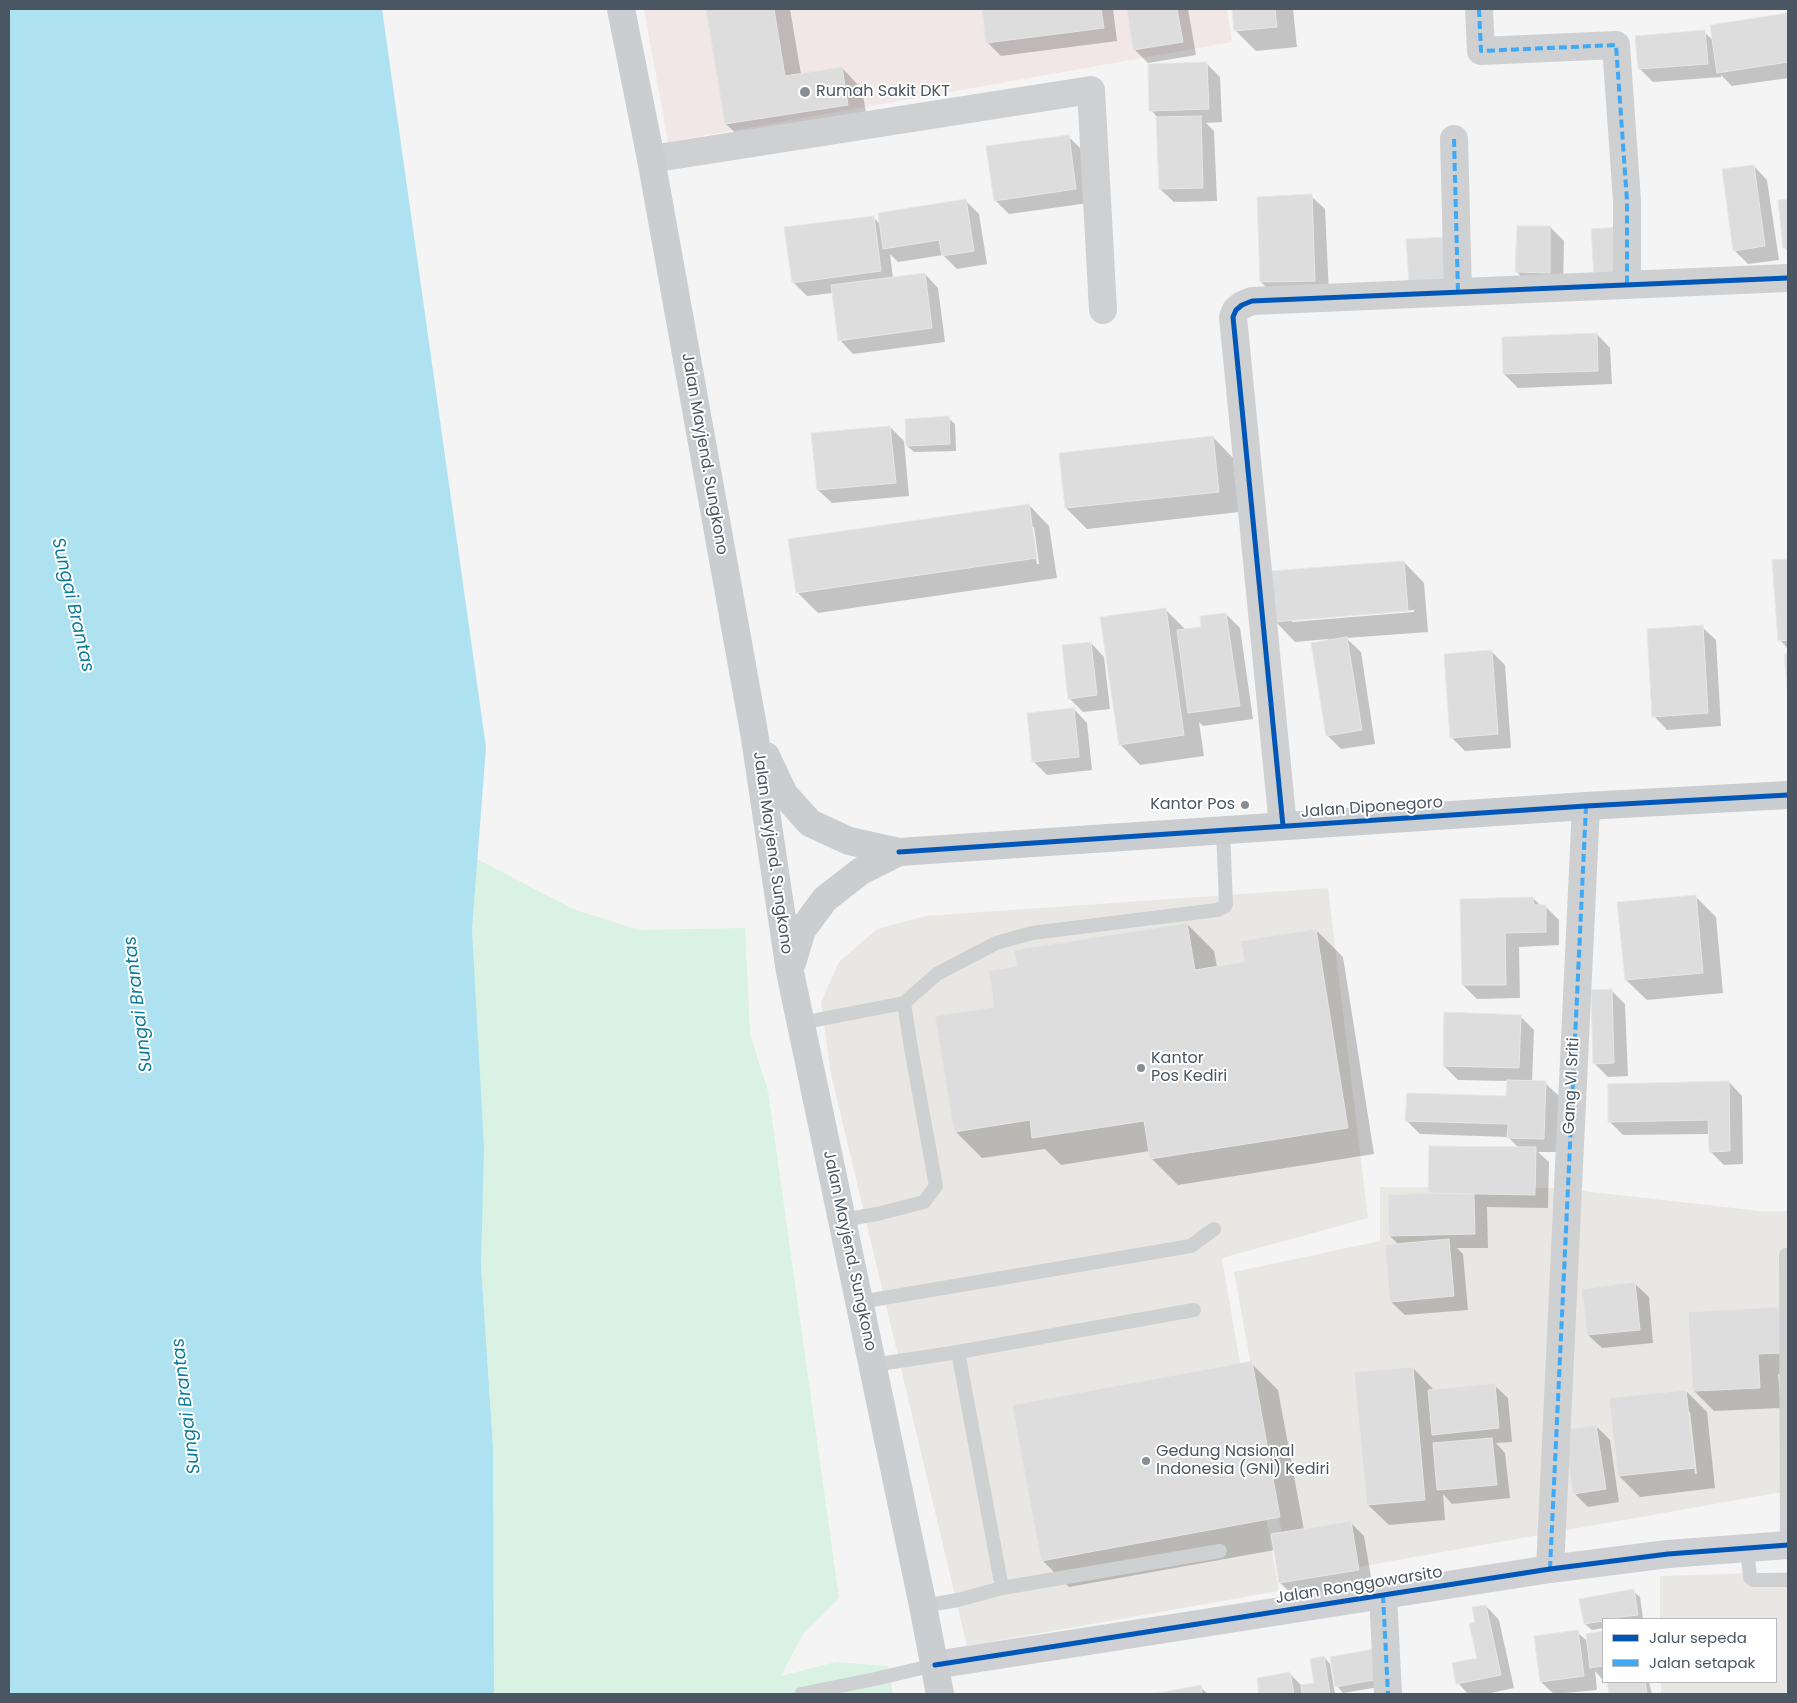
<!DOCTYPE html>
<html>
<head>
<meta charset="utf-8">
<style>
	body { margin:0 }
	#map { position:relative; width:1797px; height:1703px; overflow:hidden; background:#f4f4f4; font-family:Poppins,sans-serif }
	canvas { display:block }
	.frame { position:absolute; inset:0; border:10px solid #4a5661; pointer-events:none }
	.legend { position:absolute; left:1602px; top:1618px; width:175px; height:65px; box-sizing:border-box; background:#fff; border:1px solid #b7bbc0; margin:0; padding:6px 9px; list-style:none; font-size:15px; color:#4a5661 }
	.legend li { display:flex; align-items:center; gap:10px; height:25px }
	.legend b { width:25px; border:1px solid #b7bbc0 }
</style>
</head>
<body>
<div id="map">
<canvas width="1797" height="1703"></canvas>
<div class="frame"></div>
<ul class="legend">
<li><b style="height:6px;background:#0057b8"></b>Jalur sepeda</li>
<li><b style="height:6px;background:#3fa9f5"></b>Jalan setapak</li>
</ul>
</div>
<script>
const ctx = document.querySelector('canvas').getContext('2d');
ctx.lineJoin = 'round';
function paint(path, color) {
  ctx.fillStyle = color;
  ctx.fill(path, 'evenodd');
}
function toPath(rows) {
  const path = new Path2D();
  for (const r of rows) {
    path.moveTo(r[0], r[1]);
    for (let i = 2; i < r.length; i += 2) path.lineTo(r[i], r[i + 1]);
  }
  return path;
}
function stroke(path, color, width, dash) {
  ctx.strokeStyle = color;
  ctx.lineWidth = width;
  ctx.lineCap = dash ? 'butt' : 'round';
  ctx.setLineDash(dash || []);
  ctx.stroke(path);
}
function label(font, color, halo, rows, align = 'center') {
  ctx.font = font + ' Poppins,sans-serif';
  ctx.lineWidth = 4;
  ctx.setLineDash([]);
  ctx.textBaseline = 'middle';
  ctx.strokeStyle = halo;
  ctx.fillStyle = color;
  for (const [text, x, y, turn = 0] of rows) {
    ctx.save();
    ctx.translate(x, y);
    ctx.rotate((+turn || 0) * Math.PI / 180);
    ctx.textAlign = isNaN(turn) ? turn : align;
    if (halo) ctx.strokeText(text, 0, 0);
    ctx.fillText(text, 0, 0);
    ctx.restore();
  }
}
paint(toPath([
	[1328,888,1368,1218,1222,1258,1279,1591,967,1646,831,1074,821,1002,839,962,877,929,925,916],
	[1380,1187,1557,1188,1760,1211,1788,1211,1788,1491,1290,1579,1234,1272,1380,1241],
	[1788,1572,1788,1694,1661,1694,1661,1682,1776,1682,1776,1619,1660,1619,1660,1576]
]), '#e8e7e3');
paint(toPath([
	[644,9,1227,9,1232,42,668,142]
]), '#f1e7e6');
paint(toPath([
	[477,859,573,909,639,930,745,928,750,1034,768,1091,839,1598,803,1634,781,1676,836,1662,888,1666,893,1694,494,1694,493,1447,481,1264,472,930]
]), '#d9f2e3');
paint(toPath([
	[9,9,382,9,486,747,472,930,484,1148,481,1264,493,1447,494,1694,9,1694]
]), '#aee2f0');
paint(toPath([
	[707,9,790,9,801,74,842,68,862,89,868,125,747,144,726,124],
	[983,9,1113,9,1117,41,1001,56,988,43],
	[1128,9,1188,9,1196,55,1148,63,1134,49],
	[1233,9,1293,9,1297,47,1256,51,1236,31],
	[1788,14,1788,78,1732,86,1721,75,1721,77,1653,82,1639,68,1704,32,1714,41,1711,26],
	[1206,63,1220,77,1222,122,1206,123,1214,131,1217,201,1174,202,1160,189,1157,117,1151,110],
	[1068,136,1082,150,1089,203,1009,214,995,200],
	[1754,166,1767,180,1779,260,1748,264,1734,250],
	[1311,196,1325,209,1329,294,1275,296,1261,282],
	[1788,200,1788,251,1785,248,1779,201],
	[966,201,979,214,987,264,957,269,943,255,898,262,890,254,893,279,925,274,938,288,945,342,853,354,840,340,833,293,807,296,793,282,873,217,881,225],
	[1550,227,1564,241,1563,286,1530,286,1517,272],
	[1597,334,1610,348,1612,384,1518,388,1504,374],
	[948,418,955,424,956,451,914,452,907,446],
	[890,427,904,441,909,496,832,503,818,490],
	[1213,437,1233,458,1239,512,1087,529,1066,508,1061,454],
	[1029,505,1049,526,1057,578,818,613,797,592],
	[1031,527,1034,527,1039,564,1037,564],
	[1788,561,1788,649,1780,640,1774,562],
	[1404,562,1424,583,1428,632,1346,638,1361,652,1375,744,1341,749,1327,735,1328,639,1295,642,1275,621],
	[1414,610,1414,612,1292,622,1292,619],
	[1166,610,1186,630,1203,628,1226,614,1240,628,1253,719,1203,726,1199,722,1204,756,1140,765,1120,744],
	[1702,627,1716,640,1721,726,1667,730,1654,716],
	[1091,643,1104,657,1110,709,1083,712,1069,698],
	[1491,651,1505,665,1511,748,1465,751,1451,737],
	[1074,709,1087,723,1092,770,1047,775,1033,761],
	[1695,896,1716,917,1723,993,1647,1000,1626,980],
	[1533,898,1541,906,1545,906,1559,920,1559,945,1519,947,1520,998,1477,999,1463,985],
	[1187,924,1214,951,1217,967,1246,963,1316,930,1343,957,1374,1154,1178,1185,1151,1158,1150,1151,1061,1165,1045,1149,982,1158,955,1131,996,1008,1018,967],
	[1612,991,1625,1004,1628,1076,1608,1077,1594,1063],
	[1520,1016,1534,1030,1532,1082,1545,1083,1559,1096,1557,1152,1538,1152,1549,1162,1548,1208,1487,1207,1488,1248,1457,1248,1463,1254,1468,1310,1405,1315,1391,1302,1399,1245,1390,1236,1430,1194,1430,1147,1519,1148,1508,1137,1420,1134,1407,1121,1508,1097,1508,1081,1458,1080,1444,1066],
	[1729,1082,1742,1096,1743,1164,1724,1165,1710,1151,1709,1134,1623,1135,1610,1122],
	[1635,1284,1649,1297,1653,1343,1602,1348,1588,1335],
	[1778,1308,1788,1319,1788,1374,1778,1374,1781,1408,1714,1411,1694,1391],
	[1251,1363,1278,1390,1304,1530,1350,1522,1364,1536,1372,1583,1294,1596,1280,1583,1275,1550,1069,1587,1042,1560],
	[1413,1368,1434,1390,1494,1385,1508,1398,1512,1442,1496,1443,1505,1453,1510,1498,1452,1504,1443,1494,1445,1520,1389,1525,1368,1505],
	[1686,1391,1707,1412,1715,1488,1640,1497,1619,1476,1610,1400],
	[1688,1412,1690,1412,1697,1474,1695,1474],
	[1596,1426,1610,1440,1619,1502,1588,1507,1574,1493],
	[1633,1591,1640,1597,1643,1619,1603,1619,1603,1628,1592,1630,1585,1624],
	[1486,1606,1499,1620,1514,1688,1486,1694,1468,1694,1458,1683,1478,1659,1476,1623],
	[1577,1632,1588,1642,1587,1635,1603,1633,1603,1680,1595,1671,1597,1690,1554,1694,1541,1682],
	[1324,1657,1330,1664,1335,1694,1261,1694,1258,1679,1290,1674,1302,1686,1316,1684],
	[1380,1657,1385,1686,1343,1693,1337,1686],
	[1609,1682,1649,1682,1652,1694,1610,1694],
	[1200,1687,1208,1694,1160,1694]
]), '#0003');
const building = toPath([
	[706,9,774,9,785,76,842,67,848,105,725,124,706,9],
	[982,9,1101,9,1104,28,986,43,982,9],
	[1127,9,1177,9,1183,42,1133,50,1127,9],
	[1232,9,1275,9,1277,27,1234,31,1232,9],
	[1788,13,1788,62,1717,73,1710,25,1788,13],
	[1705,30,1708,64,1638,69,1635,36,1705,30],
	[1207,62,1209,109,1149,111,1148,64,1207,62],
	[1201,116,1203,188,1159,189,1156,117,1201,116],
	[1069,135,1076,189,994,201,986,146,1069,135],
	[1754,165,1765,246,1733,251,1722,169,1754,165],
	[1312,194,1315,281,1260,282,1257,197,1312,194],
	[966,199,974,251,942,256,939,240,883,249,878,213,966,199],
	[1788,199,1788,248,1783,248,1778,200,1788,199],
	[874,216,881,271,792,283,784,227,874,216],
	[1517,226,1550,226,1550,273,1515,272,1517,226],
	[1620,227,1624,275,1594,278,1591,229,1620,227],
	[1450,237,1453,281,1409,284,1406,239,1450,237],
	[925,273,932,328,838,341,831,285,925,273],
	[1597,333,1598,371,1503,374,1502,337,1597,333],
	[949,416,950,444,906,446,905,419,949,416],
	[890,426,896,483,817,490,811,433,890,426],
	[1213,436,1219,492,1065,508,1059,453,1213,436],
	[1029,504,1037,558,796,593,788,539,1029,504],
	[1788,559,1788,640,1778,641,1772,560,1788,559],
	[1404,561,1408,611,1273,622,1270,571,1404,561],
	[1166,608,1184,735,1119,745,1100,617,1166,608],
	[1226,613,1240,706,1188,713,1177,630,1201,627,1200,616,1226,613],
	[1703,625,1708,713,1652,717,1647,629,1703,625],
	[1347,637,1362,730,1326,736,1311,643,1347,637],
	[1091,642,1097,695,1068,699,1062,645,1091,642],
	[1492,650,1498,734,1450,738,1444,654,1492,650],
	[1788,653,1788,700,1784,654,1788,653],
	[1074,708,1079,757,1032,762,1027,713,1074,708],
	[1696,895,1703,973,1625,980,1617,902,1696,895],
	[1533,897,1534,905,1546,905,1546,932,1505,933,1506,985,1462,985,1460,899,1533,897],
	[1187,923,1195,970,1244,962,1241,941,1316,929,1348,1128,1150,1159,1144,1121,1032,1138,1030,1120,954,1132,935,1016,994,1007,989,971,1017,966,1014,950,1187,923],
	[1612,989,1614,1063,1593,1064,1591,990,1612,989],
	[1444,1012,1521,1015,1519,1068,1443,1066,1444,1012],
	[1507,1080,1546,1081,1544,1139,1507,1138,1508,1124,1405,1121,1407,1093,1506,1096,1507,1080],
	[1729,1081,1730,1151,1709,1152,1708,1120,1608,1122,1608,1084,1729,1081],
	[1429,1146,1536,1147,1535,1195,1428,1193,1429,1146],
	[1428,1193,1474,1194,1475,1234,1389,1236,1388,1195,1428,1193],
	[1449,1239,1454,1296,1390,1302,1385,1245,1449,1239],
	[1635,1282,1640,1330,1587,1335,1582,1289,1635,1282],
	[1779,1307,1781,1353,1758,1354,1760,1388,1693,1391,1688,1312,1779,1307],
	[1252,1361,1280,1517,1041,1561,1012,1405,1252,1361],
	[1413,1367,1425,1500,1367,1505,1354,1372,1413,1367],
	[1495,1383,1499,1428,1432,1435,1428,1390,1495,1383],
	[1686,1390,1695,1468,1618,1476,1609,1398,1686,1390],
	[1596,1425,1606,1489,1573,1494,1563,1430,1596,1425],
	[1492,1438,1497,1485,1437,1490,1433,1443,1492,1438],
	[1351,1521,1359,1570,1279,1583,1271,1534,1351,1521],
	[1634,1589,1638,1615,1603,1619,1603,1621,1584,1624,1579,1599,1634,1589],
	[1486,1605,1501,1675,1456,1684,1452,1663,1477,1658,1469,1624,1475,1622,1472,1607,1486,1605],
	[1578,1630,1584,1676,1540,1682,1534,1636,1578,1630],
	[1603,1631,1603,1666,1590,1668,1586,1634,1603,1631],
	[1374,1649,1379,1679,1335,1687,1330,1657,1374,1649],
	[1324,1656,1330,1694,1302,1694,1301,1685,1314,1683,1310,1659,1324,1656],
	[1290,1672,1294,1694,1259,1694,1257,1678,1290,1672],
	[1607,1682,1645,1682,1647,1694,1609,1694,1607,1682],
	[1201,1685,1202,1694,1153,1694,1201,1685]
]);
paint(building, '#ddddde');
stroke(building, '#e5e6e7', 1);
stroke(toPath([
	[801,1023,904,1003,937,974,996,943,1032,933,1217,910,1224,907,1226,904,1223,830],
	[842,1220,877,1214,924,1202,936,1186,911,1048,904,1003],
	[1786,1255,1787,1545],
	[860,1302,1191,1246,1214,1229],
	[958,1352,1194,1310],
	[873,1365,958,1352,1002,1588,958,1600,923,1606],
	[1747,1548,1750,1577,1753,1580,1788,1580],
	[1002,1588,1220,1551],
	[801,1694,875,1679,935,1665]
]), '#ced0d2', 14);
stroke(toPath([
	[1479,9,1481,51,1616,45,1627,201,1627,285],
	[1454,139,1458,292],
	[651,159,1091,90,1103,310],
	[1283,826,1233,317,1236,310,1242,305,1252,301,1788,278],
	[1550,1569,1586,806],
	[1383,1595,1388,1694]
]), '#ced0d2', 28);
stroke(toPath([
	[935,1665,1550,1569,1668,1554,1788,1545]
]), '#ced0d4', 28);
stroke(toPath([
	[621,9,651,159,754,732,790,972,923,1606,940,1694],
	[766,756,784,794,810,823,849,841,899,852,1586,806,1788,795],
	[792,963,802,930,825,899,861,871,899,852]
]), '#caced1', 28);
stroke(toPath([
	[1479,9,1481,51,1616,45,1627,201,1627,285],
	[1454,139,1458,292],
	[1550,1569,1586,806],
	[1383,1595,1388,1694]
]), '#3fa9f5', 4, [8, 4]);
stroke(toPath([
	[1283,826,1233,317,1236,310,1242,305,1252,301,1788,278],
	[899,852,1586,806,1788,795],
	[935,1665,1550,1569,1668,1554,1788,1545]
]), '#0057b8', 5);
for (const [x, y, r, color] of [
	[805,92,6,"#868d94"],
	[1245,805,5,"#868d94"],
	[1141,1068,5,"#868d94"],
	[1146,1461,5,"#868d94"]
]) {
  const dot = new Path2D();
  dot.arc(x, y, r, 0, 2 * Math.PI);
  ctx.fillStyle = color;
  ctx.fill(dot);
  stroke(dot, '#fff', 2);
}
label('16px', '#4a5661', '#fff', [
	["Rumah Sakit DKT",816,92],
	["Kantor Pos",1235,805,"right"],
	["Kantor",1151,1059],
	["Pos Kediri",1151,1077],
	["Gedung Nasional",1156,1452],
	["Indonesia (GNI) Kediri",1156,1470]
], 'left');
label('16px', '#4a5661', '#fff', [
	["Jalan Mayjend. Sungkono",704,454,80],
	["Jalan Diponegoro",1372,808,-4],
	["Jalan Mayjend. Sungkono",772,853,82],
	["Gang VI Sriti",1572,1086,-87],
	["Jalan Mayjend. Sungkono",849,1251,78],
	["Jalan Ronggowarsito",1359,1586,-9]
]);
label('italic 18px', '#0c7c9b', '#fff', [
	["Sungai Brantas",72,605,77],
	["Sungai Brantas",139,1004,-97],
	["Sungai Brantas",187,1406,-97]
]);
</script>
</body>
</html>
